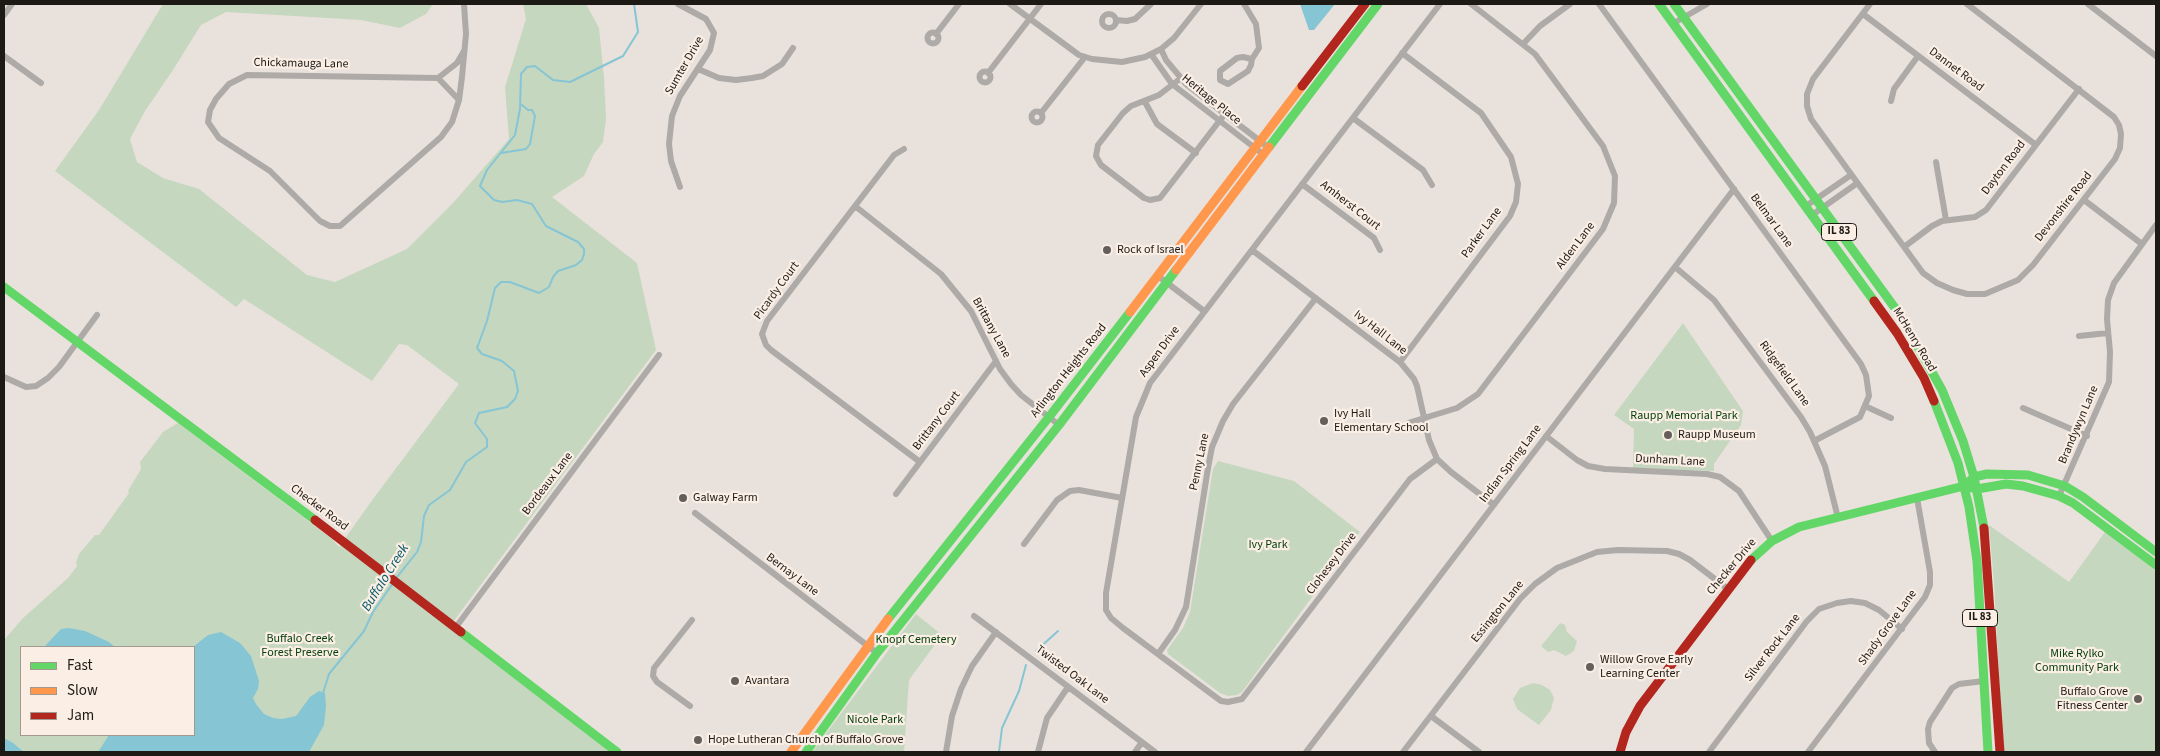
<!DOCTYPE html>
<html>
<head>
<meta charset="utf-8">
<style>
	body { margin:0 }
	#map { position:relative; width:2160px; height:756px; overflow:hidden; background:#e9e2dc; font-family:"Source Sans 3",sans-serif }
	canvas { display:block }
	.frame { position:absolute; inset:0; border:5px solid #1d1915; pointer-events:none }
	.legend { position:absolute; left:20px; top:646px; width:175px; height:90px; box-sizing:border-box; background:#fbeee4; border:1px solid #a29991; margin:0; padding:6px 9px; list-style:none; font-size:15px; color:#1d1915 }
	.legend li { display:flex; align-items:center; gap:10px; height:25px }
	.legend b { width:25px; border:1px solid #a29991 }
</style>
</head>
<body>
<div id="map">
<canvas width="2160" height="756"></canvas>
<div class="frame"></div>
<ul class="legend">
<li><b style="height:6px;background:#63d668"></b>Fast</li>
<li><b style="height:6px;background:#ff974d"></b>Slow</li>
<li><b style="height:6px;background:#b3261e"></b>Jam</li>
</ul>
</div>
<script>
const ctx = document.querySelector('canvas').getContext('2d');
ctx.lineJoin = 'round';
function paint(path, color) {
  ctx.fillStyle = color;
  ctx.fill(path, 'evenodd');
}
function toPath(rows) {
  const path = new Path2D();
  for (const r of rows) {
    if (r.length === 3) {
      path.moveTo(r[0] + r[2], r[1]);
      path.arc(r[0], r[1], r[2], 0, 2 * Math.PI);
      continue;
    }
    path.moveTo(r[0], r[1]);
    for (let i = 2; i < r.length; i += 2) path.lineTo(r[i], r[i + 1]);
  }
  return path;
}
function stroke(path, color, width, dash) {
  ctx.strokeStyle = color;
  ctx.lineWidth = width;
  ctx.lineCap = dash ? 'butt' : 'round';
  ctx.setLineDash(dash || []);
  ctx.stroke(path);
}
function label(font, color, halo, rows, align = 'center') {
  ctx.font = font + ' "Source Sans 3",sans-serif';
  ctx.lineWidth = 4.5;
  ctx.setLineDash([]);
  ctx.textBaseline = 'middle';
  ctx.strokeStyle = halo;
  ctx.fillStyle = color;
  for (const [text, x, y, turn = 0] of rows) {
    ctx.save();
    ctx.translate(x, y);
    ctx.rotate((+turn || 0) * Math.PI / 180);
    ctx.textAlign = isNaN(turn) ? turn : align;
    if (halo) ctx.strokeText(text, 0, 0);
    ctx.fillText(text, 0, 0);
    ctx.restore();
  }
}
paint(toPath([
	[163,4,433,4,426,14,400,28,361,20,226,12,201,25,173,70,145,111,130,139,137,162,163,178,199,189,307,275,335,282,407,249,452,204,509,139,505,87,526,19,523,4,586,4,599,28,604,78,606,119,603,142,594,154,584,176,552,197,637,263,656,350,450,626,613,752,4,752,4,640,23,618,68,578,77,566,76,563,79,554,95,535,99,535,129,493,128,491,141,469,140,462,163,432,178,423,332,539,339,547,373,499,459,384,407,345,399,344,372,381,244,299,236,307,55,171,99,110],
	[21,647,194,647,194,735,21,735],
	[1683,323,1743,411,1741,425,1714,464,1714,471,1633,468,1634,429,1614,415],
	[1218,461,1294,481,1360,532,1242,692,1237,695,1228,696,1220,693,1168,654,1167,650,1183,628,1190,612,1213,469],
	[1989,525,2069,582,2105,532,2156,570,2156,752,2003,752,1994,583],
	[916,614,942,635,909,680,904,752,812,752],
	[1560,623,1565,625,1567,632,1577,641,1574,651,1566,656,1554,650,1548,652,1541,646],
	[1533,683,1542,685,1550,690,1554,698,1551,710,1539,725,1517,709,1513,699,1520,688]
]), '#c6d7bf');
paint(toPath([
	[1300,4,1335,4,1314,30,1309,30],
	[69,628,85,631,109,642,115,647,44,647,61,629],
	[221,632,240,643,251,656,259,681,258,689,253,698,256,704,264,714,273,718,282,719,296,716,310,697,319,691,325,693,326,706,324,725,309,752,98,752,109,735,194,735,193,647,208,635],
	[4,738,13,743,24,752,4,752]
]), '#86c5d4');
stroke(toPath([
	[501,153,526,149,530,144,535,116,532,110,528,110,522,105],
	[397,577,417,552,421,542,424,516,429,505,450,490,466,462,487,447,487,439,475,423,479,413,507,407,515,399,518,391,514,371,502,361,482,354,477,348,487,321,495,288,501,282,510,282,539,293,549,287,553,277,558,271,576,265,582,260,584,254,584,249,578,242,546,226,532,204,517,200,502,202,494,200,480,186,487,170,515,135,520,109,521,74,527,67,535,66,553,80,570,82,623,56,638,32,634,4],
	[1036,651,1058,631],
	[323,693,329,674,364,631,373,612,393,583],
	[999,752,1002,728,1019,691,1026,665]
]), '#86c5d4', 2);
stroke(toPath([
	[678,4,706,19,714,33,710,50,680,96,672,116,669,144,671,161,680,187],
	[1010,4,1079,55,1092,59,1122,62,1145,57,1161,49,1174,38,1201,4],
	[1244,4,1256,24,1259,48,1252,59,1251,65,1248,71,1228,84,1220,80,1220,71,1237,58,1243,57,1252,59],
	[1599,4,1861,364,1866,375,1869,396,1860,417,1814,441],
	[1870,4,1813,79,1807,94,1807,106,1811,119,1923,273,1937,283,1953,290,1967,294,1985,294,2018,280,2033,265,2115,159,2120,148,2121,134,2119,125,2114,117,1967,4],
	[2088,4,2156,56],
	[1109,21,7],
	[1863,14,2036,145],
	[4,15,12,4],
	[1116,20,1127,21,1135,19,1151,4],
	[1674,23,1707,4],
	[933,38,5.5],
	[936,34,959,4],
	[1523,44,1540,26,1570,4],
	[1161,49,1166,60,1186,84,1269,148],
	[464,51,457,63,438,78,247,75,229,84,216,99,210,110,208,122,219,138,270,171,320,221,330,226,340,226,441,137,452,122,459,100,462,77,466,34,464,4],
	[1151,54,1172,84,1264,155],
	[4,56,41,83],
	[698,69,719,78,736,80,752,78,763,76,782,64,793,48],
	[985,77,5.5],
	[988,73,1041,4],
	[438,78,459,100],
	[1181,78,1159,95,1131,106,1123,113,1098,145,1096,156,1101,165,1144,198,1150,200,1160,198,1224,115],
	[1891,101,1894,89,1918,56],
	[1145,102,1157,124,1196,153],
	[1037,117,5.5],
	[1041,113,1085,57],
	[1353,118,1423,170,1432,185],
	[904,149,894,155,767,321,762,334,766,345,771,350,920,462],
	[1936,162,1946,220],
	[1302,184,1374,238,1380,250],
	[2084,200,2142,244],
	[855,206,941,274,971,311,1000,369,1011,384,1021,395,1059,425],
	[1806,206,1851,175],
	[1812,215,1856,184],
	[1904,247,1932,226,1942,221,1975,217,1986,210,2079,89],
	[1252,250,1400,362,1414,379,1417,386,1429,440,1437,459,1451,472,1494,505],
	[1675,267,1714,300,1801,417,1810,432,1825,466,1838,518],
	[1158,276,1204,311],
	[2079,336,2108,333],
	[1400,362,1510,216,1516,202,1518,184,1511,157,1481,113,1402,53],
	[4,377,26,387,36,386,48,378,59,367,97,315],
	[1865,406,1891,418],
	[2023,408,2087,436],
	[1408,423,1457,408,1478,394,1603,229,1614,203,1615,176,1603,146,1535,54,1471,4],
	[1546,436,1577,460,1588,466,1605,469,1707,474,1720,477,1739,491,1772,541],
	[1437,459,1410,479,1242,699,1228,702,1221,701,1123,628,1111,618,1106,610,1106,593,1136,417,1150,383,1440,4],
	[896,494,996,361],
	[2059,496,2109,382,2110,352,2107,319,2108,300,2114,283,2156,225],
	[695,513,877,653],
	[1024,544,1057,500,1070,491,1079,490,1122,498],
	[974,616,1155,752],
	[456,627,659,355],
	[1158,654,1175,630,1186,607,1208,468,1212,447,1223,421,1233,404,1316,298],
	[690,706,657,682,653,676,654,668,692,620],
	[1431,716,1479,752],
	[946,752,952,716,961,689,972,666,996,632],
	[1038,752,1047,718,1068,687],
	[1135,752,1142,742],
	[1306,752,1734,189],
	[1403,752,1520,599,1535,584,1557,568,1597,552,1618,550,1667,551,1679,554,1690,560,1728,589],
	[1709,752,1807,621,1819,609,1837,603,1851,601,1865,603,1879,610,1902,629],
	[1808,752,1925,597,1930,585,1930,572,1917,498],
	[1935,752,1929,743,1928,729,1930,722,1952,688,1959,684,1984,681]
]), '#adaaa7', 6);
stroke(toPath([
	[1659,4,1874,301],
	[1674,4,1900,315,1942,390,1963,441,1974,477,1984,528],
	[1269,147,1378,4],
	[4,287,315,520],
	[1934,401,1958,463,1969,507,1977,561,1988,752],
	[1964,486,1977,489,2006,484,2023,486,2059,496,2073,503,2156,565],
	[1751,560,1772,541,1799,527,1964,486,1974,477,1987,474,2028,475,2065,486,2083,497,2156,552],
	[888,619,1049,417,1130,312],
	[461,632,617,752],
	[806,752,877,653,1059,425,1176,270]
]), '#63d668', 9);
stroke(toPath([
	[1176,270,1269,147],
	[1130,312,1302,86],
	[791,752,888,619]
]), '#ff974d', 9);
stroke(toPath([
	[1302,86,1365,4],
	[1874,301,1897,333,1924,378,1934,401],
	[315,520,461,632],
	[1984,528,2000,752],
	[1620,752,1626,732,1640,706,1751,560]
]), '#b3261e', 9);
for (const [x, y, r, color] of [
	[1107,250,5,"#645f5b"],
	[1324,421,5,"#645f5b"],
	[1668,435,5,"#645f5b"],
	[683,498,5,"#645f5b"],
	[1590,667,5,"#645f5b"],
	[735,681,5,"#645f5b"],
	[2138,699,5,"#645f5b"],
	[698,740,5,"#645f5b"]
]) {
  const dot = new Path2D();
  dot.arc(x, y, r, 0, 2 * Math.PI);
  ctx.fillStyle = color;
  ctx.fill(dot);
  stroke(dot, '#fbeee4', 2);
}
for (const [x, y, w] of [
	[1839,232,35],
	[1980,618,35]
]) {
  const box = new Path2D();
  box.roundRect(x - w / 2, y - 8.5, w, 17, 4);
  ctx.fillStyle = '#fbeee4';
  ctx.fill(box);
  stroke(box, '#1d1915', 1);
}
label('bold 11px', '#1d1915', null, [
	["IL 83",1839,232],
	["IL 83",1980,618]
]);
label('12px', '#1d1915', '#fbeee4', [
	["Chickamauga Lane",301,64,1],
	["Sumter Drive",685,66,-60],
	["Dannet Road",1956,70,37],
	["Heritage Place",1211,100,39],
	["Dayton Road",2004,168,-53],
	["Amherst Court",1350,206,38],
	["Devonshire Road",2064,207,-52],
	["Belmar Lane",1771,221,54],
	["Parker Lane",1482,233,-54],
	["Alden Lane",1576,246,-53],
	["Picardy Court",777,291,-54],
	["Brittany Lane",991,328,61],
	["Ivy Hall Lane",1380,333,38],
	["McHenry Road",1914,340,59],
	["Aspen Drive",1160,352,-54],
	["Arlington Heights Road",1069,371,-52],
	["Ridgefield Lane",1784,374,54],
	["Brittany Court",937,421,-53],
	["Brandywyn Lane",2079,425,-67],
	["Dunham Lane",1670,461,3],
	["Penny Lane",1200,462,-78],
	["Indian Spring Lane",1511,464,-53],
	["Bordeaux Lane",548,484,-53],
	["Checker Road",319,508,37],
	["Clohesey Drive",1332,564,-53],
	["Checker Drive",1732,567,-50],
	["Bernay Lane",792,575,37],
	["Essington Lane",1498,612,-51],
	["Shady Grove Lane",1888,628,-54],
	["Silver Rock Lane",1773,648,-52],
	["Twisted Oak Lane",1072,675,37]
]);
label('12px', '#1d1915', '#fbeee4', [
	["Rock of Israel",1117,250],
	["Ivy Hall",1334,414],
	["Elementary School",1334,428],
	["Raupp Museum",1678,435],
	["Galway Farm",693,498],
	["Willow Grove Early",1600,660],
	["Learning Center",1600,674],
	["Avantara",745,681],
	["Buffalo Grove",2128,692,"right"],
	["Fitness Center",2128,706,"right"],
	["Hope Lutheran Church of Buffalo Grove",708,740]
], 'left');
label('12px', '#05410e', '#fbeee4', [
	["Raupp Memorial Park",1684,416],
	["Ivy Park",1268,545],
	["Buffalo Creek",300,639],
	["Forest Preserve",300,653],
	["Knopf Cemetery",916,640],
	["Mike Rylko",2077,654],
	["Community Park",2077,668],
	["Nicole Park",875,720]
]);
label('italic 14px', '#06596a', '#fbeee4', [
	["Buffalo Creek",386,578,-58]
]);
</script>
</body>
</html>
